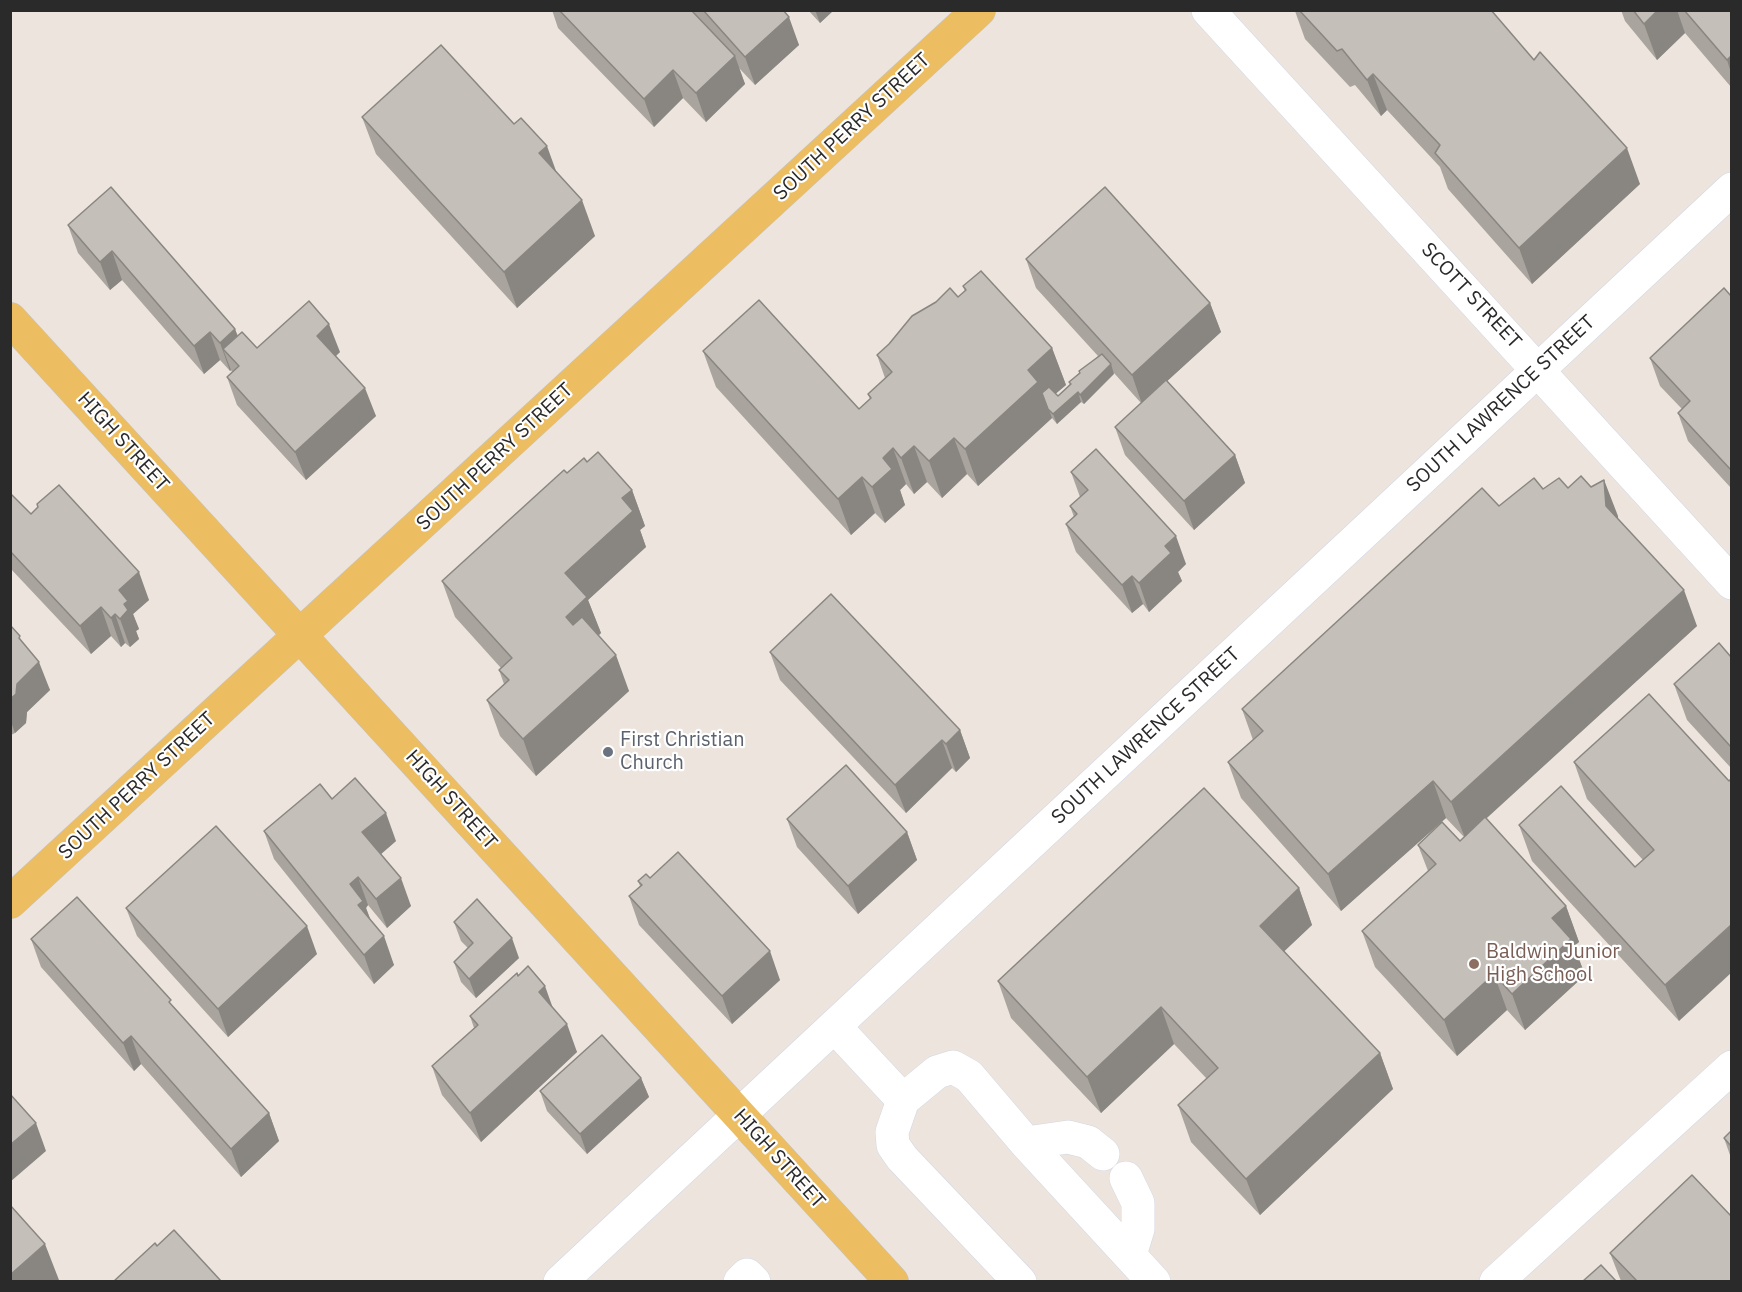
<!DOCTYPE html>
<html>
<head>
<meta charset="utf-8">
<style>
	body { margin:0 }
	#map { position:relative; width:1742px; height:1292px; overflow:hidden; background:#ece4dd; font-family:"IBM Plex Sans",sans-serif }
	canvas { display:block }
	.frame { position:absolute; inset:0; border:12px solid #2a2a2a; pointer-events:none }
</style>
</head>
<body>
<div id="map">
<canvas width="1742" height="1292"></canvas>
<div class="frame"></div>
</div>
<script>
const ctx = document.querySelector('canvas').getContext('2d');
ctx.lineJoin = 'round';
function toPath(rows) {
  const path = new Path2D();
  for (const r of rows) {
    path.moveTo(r[0], r[1]);
    for (let i = 2; i < r.length; i += 2) path.lineTo(r[i], r[i + 1]);
  }
  return path;
}
function stroke(path, color, width, dash) {
  ctx.strokeStyle = color;
  ctx.lineWidth = width;
  ctx.lineCap = dash ? 'butt' : 'round';
  ctx.setLineDash(dash || []);
  ctx.stroke(path);
}
function paint(path, color) {
  ctx.fillStyle = color;
  ctx.fill(path, 'evenodd');
}
function label(font, color, halo, rows, align = 'center') {
  ctx.font = font + ' "IBM Plex Sans",sans-serif';
  ctx.lineWidth = 4.5;
  ctx.setLineDash([]);
  ctx.textBaseline = 'middle';
  ctx.strokeStyle = halo;
  ctx.fillStyle = color;
  for (const [text, x, y, turn = 0] of rows) {
    ctx.save();
    ctx.translate(x, y);
    ctx.rotate((+turn || 0) * Math.PI / 180);
    ctx.textAlign = isNaN(turn) ? turn : align;
    if (halo) ctx.strokeText(text, 0, 0);
    ctx.fillText(text, 0, 0);
    ctx.restore();
  }
}
const minor = toPath([
	[1208,10,1732,583],
	[835,1027,903,1100],
	[1026,1143,1068,1137,1088,1142,1103,1154],
	[1126,1178,1138,1203,1138,1229,1130,1255],
	[560,1282,1732,189],
	[740,1282,747,1275,754,1282],
	[1020,1282,902,1158,893,1145,892,1132,903,1100,937,1072,953,1067,969,1076,1026,1143,1154,1282],
	[1496,1282,1732,1067]
]);
const major = toPath([
	[10,319,892,1282],
	[10,902,979,10]
]);
stroke(minor, '#d2d7e3', 34);
stroke(major, '#c3c3c3', 34);
stroke(minor, '#fff', 33);
stroke(major, '#edbe61', 33);
paint(toPath([
	[552,10,783,10,799,45,755,85,739,68,745,84,706,122,683,98,654,127,558,28],
	[808,10,834,10,820,23],
	[1288,10,1491,10,1640,184,1532,284,1448,189,1440,167,1387,110,1381,116,1355,85,1350,87,1305,39,1295,11,1289,12],
	[1621,10,1731,10,1731,87,1685,33,1657,60,1625,21],
	[362,117,556,172,595,236,517,308,376,154],
	[68,225,235,329,238,336,257,348,340,352,336,356,376,416,306,480,237,405,227,377,232,372,231,370,230,371,220,360,204,374,122,280,110,290,78,253],
	[1026,259,1210,303,1221,332,1167,381,1235,455,1245,483,1194,530,1125,455,1115,427,1141,403,1114,373,1084,404,1081,402,1057,424,1052,418,978,486,967,474,942,498,927,482,914,494,906,484,900,490,905,505,885,523,875,513,851,535,716,387,703,351,859,409,870,399,868,394,885,378,877,355,958,297,965,291,963,286,1052,348,1066,385,1055,394,1058,396,1070,384,1069,382,1098,356,1036,288],
	[1731,296,1731,488,1688,441,1678,413,1682,409,1660,386,1650,358],
	[587,462,632,490,645,526,640,530,646,547,588,600,601,633,598,636,629,691,536,776,500,736,487,700,504,684,499,670,501,668,455,617,442,581,567,473],
	[1071,472,1186,564,1178,572,1182,581,1149,612,1143,604,1132,613,1076,552,1066,524,1074,517,1070,506,1080,497],
	[1604,480,1618,519,1697,626,1486,818,1566,906,1579,942,1574,946,1585,975,1525,1030,1507,1010,1457,1056,1375,967,1362,931,1428,871,1418,845,1460,841,1464,837,1446,818,1341,911,1241,798,1228,762,1253,740,1242,709,1499,506,1543,489,1591,487],
	[10,496,31,514,149,600,133,614,139,629,136,631,139,639,130,647,125,643,121,647,111,636,91,654,10,568],
	[10,625,23,643,50,690,27,712,26,723,15,733,11,735],
	[770,652,960,730,970,758,956,772,952,768,906,813,780,680],
	[1731,657,1731,768,1687,720,1674,684],
	[1649,694,1679,1021,1532,861,1519,825,1635,867,1643,860,1587,799,1574,762],
	[332,799,396,841,381,854,411,906,387,928,368,905,366,908,370,919,394,965,374,984,274,859,264,831],
	[787,819,907,832,917,860,858,914,797,847],
	[638,881,780,980,732,1024,639,925,629,896,640,886],
	[1299,888,1312,925,1284,951,1380,1053,1393,1089,1260,1215,1191,1142,1178,1105,1207,1079,1174,1044,1101,1113,1011,1018,998,981],
	[126,908,317,954,228,1037,137,936],
	[454,922,519,958,476,998,461,982,454,962,468,948,461,941],
	[31,939,174,1007,269,1113,279,1141,241,1177,141,1064,134,1071,41,967],
	[518,976,553,1009,577,1052,481,1142,442,1095,432,1066,474,1028,470,1016],
	[641,1078,649,1097,587,1154,547,1111,540,1091],
	[1731,1131,1731,1158,1724,1138],
	[1610,1253,1731,1281,1621,1281]
]), '#a9a49e');
paint(toPath([
	[815,10,834,10,820,23],
	[1658,10,1677,10,1685,33,1657,60,1644,24],
	[789,17,799,45,755,85,745,57],
	[735,56,745,84,706,122,696,93],
	[1731,56,1731,73,1727,60],
	[673,70,683,98,654,127,644,99],
	[1373,74,1387,110,1381,116,1367,80],
	[547,146,560,182,539,153],
	[1627,148,1640,184,1532,284,1519,248],
	[582,200,595,236,517,308,504,272],
	[112,251,122,280,110,290,100,262],
	[1210,303,1221,332,1142,404,1132,375],
	[329,324,340,352,327,364,317,336],
	[235,329,245,358,223,349,231,370,230,371,220,343],
	[210,332,220,360,204,374,194,346],
	[1052,348,1066,385,1046,402,1052,418,978,486,965,449,1028,370],
	[1111,364,1114,374,1084,404,1080,395],
	[365,388,376,416,306,480,295,452],
	[1078,392,1081,402,1057,424,1053,414],
	[954,438,967,474,942,498,929,461],
	[914,446,927,482,914,494,901,458],
	[893,448,906,484,900,490,905,505,885,523,872,487,883,458],
	[1235,455,1245,483,1194,530,1184,501],
	[862,477,875,513,851,535,838,499],
	[1604,480,1618,516,1619,542,1606,506],
	[632,490,645,526,640,530,646,547,588,600,601,633,579,653,566,617,565,573,622,498],
	[1176,536,1186,564,1178,572,1182,581,1149,612,1139,583,1165,546],
	[139,572,149,600,133,614,139,629,136,631,139,639,130,647,120,619,119,590],
	[1132,576,1143,604,1132,613,1122,585],
	[1684,590,1697,626,1465,838,1451,802],
	[101,607,111,636,91,654,80,626],
	[115,614,125,643,121,647,111,618],
	[616,655,629,691,536,776,523,739],
	[39,662,50,690,27,712,26,723,15,733,10,719,10,699,17,684],
	[960,730,970,758,956,772,946,744],
	[942,740,952,768,906,813,895,785],
	[1433,781,1446,818,1341,911,1328,874],
	[386,813,396,841,373,861,362,832],
	[907,832,917,860,858,914,848,886],
	[358,877,368,905,366,908,374,929,361,912,350,884],
	[401,878,411,906,387,928,376,899],
	[1299,888,1312,925,1273,962,1260,926],
	[1566,906,1579,942,1574,946,1585,975,1525,1030,1512,994,1552,918],
	[1731,925,1731,973,1679,1021,1665,985],
	[307,926,317,954,228,1037,218,1009],
	[384,936,394,965,374,984,364,955],
	[512,938,519,958,476,998,469,979],
	[770,951,780,980,732,1024,722,996],
	[1494,974,1507,1010,1457,1056,1444,1020],
	[545,986,555,1014,539,992],
	[1161,1007,1174,1044,1101,1113,1087,1077],
	[567,1024,577,1052,481,1142,470,1113],
	[131,1036,141,1064,134,1071,123,1043],
	[1380,1053,1393,1089,1260,1215,1246,1179],
	[641,1078,649,1097,587,1154,580,1134],
	[269,1113,279,1141,241,1177,231,1149],
	[36,1123,46,1151,10,1182,10,1145],
	[45,1244,59,1280,57,1281,10,1281,10,1275]
]), '#898681');
const building = toPath([
	[559,10,691,10,735,56,696,93,673,70,644,99,559,10],
	[703,10,783,10,789,17,745,57,703,10],
	[1299,10,1491,10,1534,60,1540,52,1627,148,1519,248,1435,153,1440,145,1373,74,1367,80,1342,49,1337,51,1299,10],
	[1633,10,1658,10,1644,24,1633,10],
	[1684,10,1731,10,1731,56,1727,60,1684,10],
	[441,45,514,124,521,118,547,146,539,153,582,200,504,272,362,117,441,45],
	[111,187,235,329,220,343,210,332,194,346,112,251,100,262,68,225,111,187],
	[1105,187,1210,303,1132,375,1026,259,1105,187],
	[981,271,1052,348,1028,370,1038,382,965,449,954,438,929,461,914,446,901,458,893,448,883,458,892,469,872,487,862,477,838,499,703,351,759,300,859,409,871,398,868,394,892,372,877,355,889,344,912,316,936,302,950,288,958,297,966,290,963,286,981,271],
	[1724,288,1731,296,1731,470,1678,413,1690,401,1650,358,1724,288],
	[309,301,329,324,317,336,365,388,295,452,227,377,239,366,223,349,242,332,257,348,309,301],
	[1102,354,1111,364,1080,395,1078,392,1053,414,1048,409,1042,393,1049,387,1058,396,1071,384,1069,382,1080,373,1079,371,1102,354],
	[1166,380,1235,455,1184,501,1115,427,1166,380],
	[1096,449,1176,536,1165,546,1171,553,1139,583,1132,576,1122,585,1066,524,1077,514,1070,506,1088,490,1071,472,1096,449],
	[598,452,632,490,622,498,633,511,565,573,587,597,566,617,573,625,582,617,616,655,523,739,487,700,509,680,499,670,512,658,442,581,564,470,567,473,584,458,587,462,598,452],
	[1581,476,1591,487,1604,480,1606,506,1684,590,1451,802,1433,781,1328,874,1228,762,1263,731,1242,709,1482,488,1499,506,1534,478,1543,489,1559,478,1568,488,1581,476],
	[59,485,139,572,119,590,128,601,124,604,128,610,120,619,115,614,111,618,101,607,80,626,10,551,10,496,12,495,31,514,38,507,37,504,59,485],
	[831,594,960,730,946,744,942,740,895,785,770,652,831,594],
	[10,625,20,636,19,638,39,662,17,684,16,694,10,699,10,625],
	[1719,643,1731,657,1731,747,1674,684,1719,643],
	[1649,694,1729,781,1731,779,1731,925,1665,985,1519,825,1561,786,1635,867,1654,850,1574,762,1649,694],
	[846,765,907,832,848,886,787,819,846,765],
	[355,778,386,813,362,832,401,878,376,899,358,877,350,884,363,901,358,905,384,936,364,955,264,831,320,784,332,799,355,778],
	[1204,788,1299,888,1260,926,1380,1053,1246,1179,1178,1105,1218,1068,1161,1007,1087,1077,998,981,1204,788],
	[1485,817,1566,906,1552,918,1571,939,1512,994,1494,974,1444,1020,1362,931,1436,864,1418,845,1442,822,1460,841,1485,817],
	[216,826,307,926,218,1009,126,908,216,826],
	[678,852,770,951,722,996,629,896,642,885,638,881,646,874,650,878,678,852],
	[77,897,171,1000,169,1002,269,1113,231,1149,131,1036,123,1043,31,939,77,897],
	[477,899,512,938,469,979,454,962,473,943,454,922,477,899],
	[528,966,545,986,539,992,567,1024,470,1113,432,1066,478,1025,470,1016,517,973,518,976,528,966],
	[602,1035,641,1078,580,1134,540,1091,602,1035],
	[10,1094,36,1123,10,1145,10,1094],
	[1731,1131,1731,1146,1724,1138,1731,1131],
	[1692,1175,1731,1216,1731,1281,1637,1281,1610,1253,1692,1175],
	[10,1205,45,1244,10,1275,10,1205],
	[174,1230,221,1281,114,1281,155,1243,157,1246,174,1230],
	[1601,1265,1616,1281,1583,1281,1601,1265]
]);
paint(building, '#c4bfb8');
stroke(building, '#898681', 1.5);
for (const [x, y, r, color] of [
	[608,752,6,"#6b7280"],
	[1474,964,6,"#8d6e63"]
]) {
  const dot = new Path2D();
  dot.arc(x, y, r, 0, 2 * Math.PI);
  ctx.fillStyle = color;
  ctx.fill(dot);
  stroke(dot, '#fff', 2);
}
label('20px', '#2a2a2a', '#fff', [
	["SOUTH PERRY STREET",852,127,-43],
	["SCOTT STREET",1471,296,47],
	["SOUTH LAWRENCE STREET",1501,404,-43],
	["HIGH STREET",123,442,48],
	["SOUTH PERRY STREET",495,457,-43],
	["SOUTH LAWRENCE STREET",1146,736,-43],
	["SOUTH PERRY STREET",137,786,-43],
	["HIGH STREET",451,800,48],
	["HIGH STREET",779,1159,48]
]);
label('20px', '#5b616d', '#fff', [
	["First Christian",620,740],
	["Church",620,763]
], 'left');
label('20px', '#785e54', '#fff', [
	["Baldwin Junior",1486,952],
	["High School",1486,975]
], 'left');
</script>
</body>
</html>
